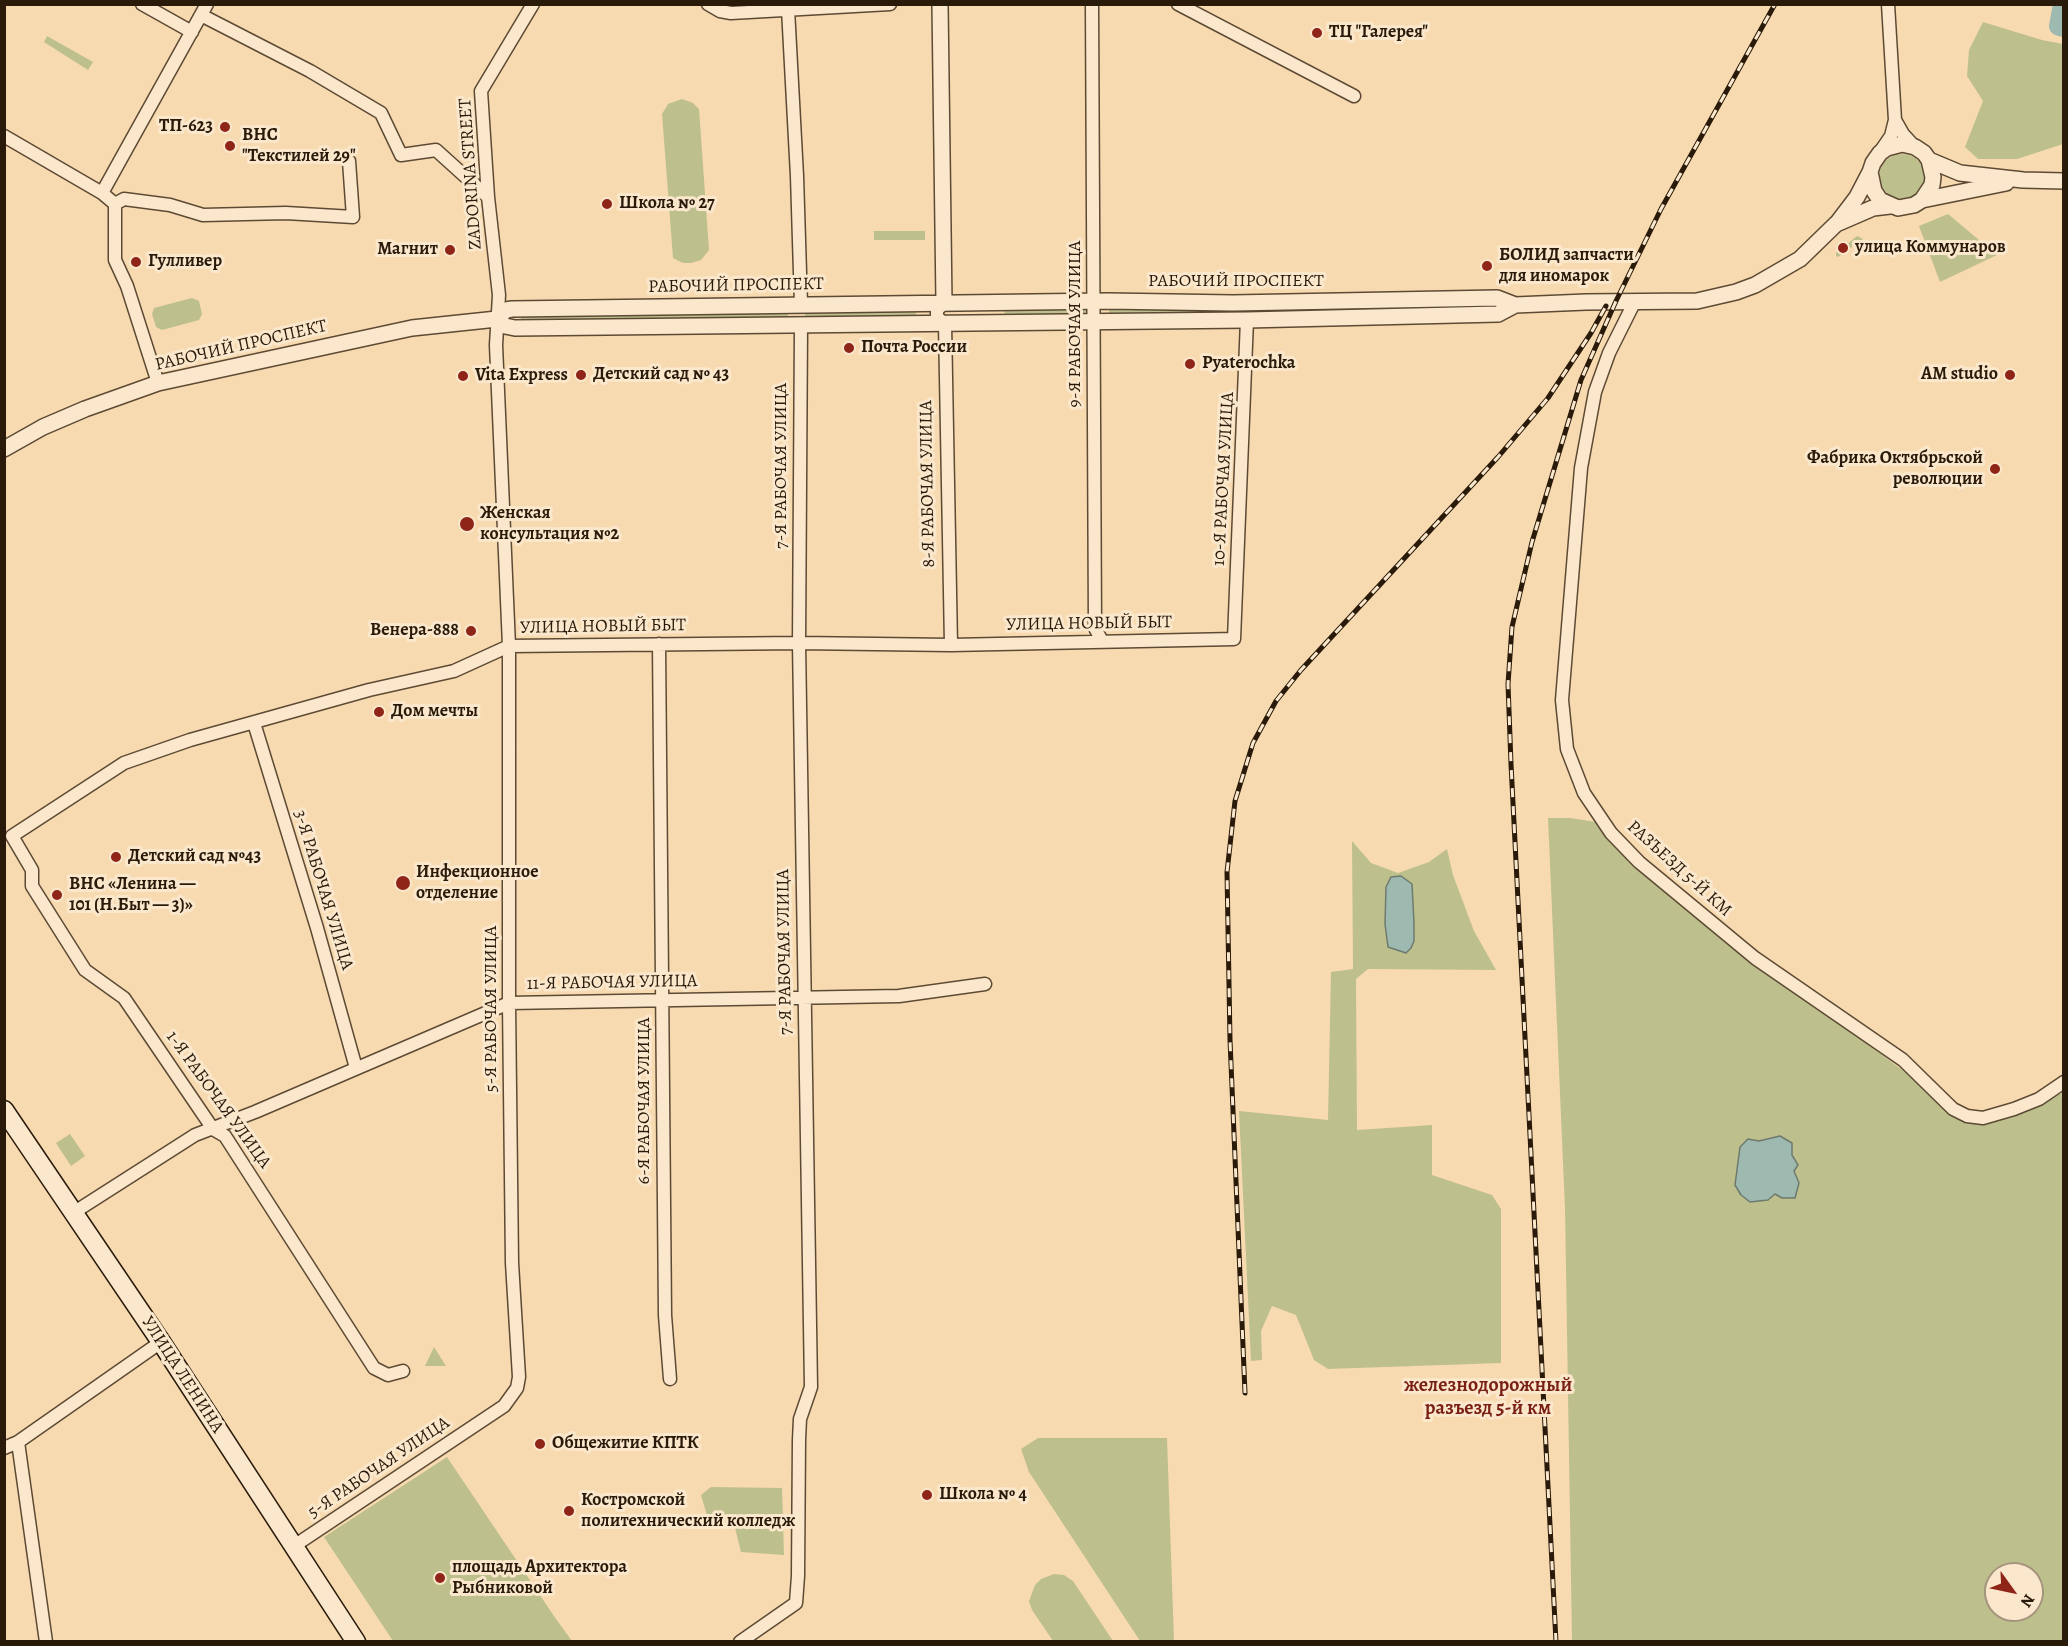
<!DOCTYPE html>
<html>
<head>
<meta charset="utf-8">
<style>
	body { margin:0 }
	#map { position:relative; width:2068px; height:1646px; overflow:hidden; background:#f8dab0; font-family:Alegreya,serif }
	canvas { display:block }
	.frame { position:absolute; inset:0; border:6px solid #291a0a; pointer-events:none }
	.north { position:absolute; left:1984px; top:1562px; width:60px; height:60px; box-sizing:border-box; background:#fae7cc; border:2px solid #a6957e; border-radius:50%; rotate:123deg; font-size:16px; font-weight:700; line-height:24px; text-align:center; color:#291a0a }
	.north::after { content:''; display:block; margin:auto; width:21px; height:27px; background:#8f2418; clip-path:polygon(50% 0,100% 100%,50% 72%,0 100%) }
</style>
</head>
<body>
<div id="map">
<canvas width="2068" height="1646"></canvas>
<div class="frame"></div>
<div class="north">N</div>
</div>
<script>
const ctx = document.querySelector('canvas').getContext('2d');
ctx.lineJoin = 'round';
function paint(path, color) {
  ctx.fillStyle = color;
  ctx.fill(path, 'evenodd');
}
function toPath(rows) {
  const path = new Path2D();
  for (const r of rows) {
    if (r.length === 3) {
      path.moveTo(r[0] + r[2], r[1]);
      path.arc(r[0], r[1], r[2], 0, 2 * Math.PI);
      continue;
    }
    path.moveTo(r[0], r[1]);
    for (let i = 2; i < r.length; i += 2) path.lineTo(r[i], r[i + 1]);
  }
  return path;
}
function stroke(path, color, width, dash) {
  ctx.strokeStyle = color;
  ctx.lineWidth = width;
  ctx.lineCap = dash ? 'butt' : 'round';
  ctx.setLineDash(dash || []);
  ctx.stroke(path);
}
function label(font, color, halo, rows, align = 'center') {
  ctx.font = font + ' Alegreya,serif';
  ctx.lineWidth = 6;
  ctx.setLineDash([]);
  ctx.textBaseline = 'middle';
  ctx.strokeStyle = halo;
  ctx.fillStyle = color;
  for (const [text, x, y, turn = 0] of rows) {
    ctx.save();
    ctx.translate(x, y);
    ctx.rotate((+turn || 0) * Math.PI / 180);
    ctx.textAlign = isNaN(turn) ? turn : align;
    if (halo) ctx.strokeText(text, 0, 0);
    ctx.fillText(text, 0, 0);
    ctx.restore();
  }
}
paint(toPath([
	[1983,22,2042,40,2063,44,2063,144,2017,159,1978,159,1965,147,1983,101,1967,76,1969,50],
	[47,36,93,62,88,70,44,42],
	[682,99,693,103,699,109,709,250,701,260,691,263,683,263,673,258,662,114,668,104],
	[1902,177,23],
	[1948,214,1997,255,1940,282,1919,226],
	[874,231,925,231,925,240,874,240],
	[1857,236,1863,239,1838,257,1836,256,1836,253],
	[192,298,199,301,202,314,199,320,162,330,156,327,152,314,154,308],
	[1403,306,1402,312,1109,315,1109,307],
	[1088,308,1088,315,1005,316,1004,309],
	[916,309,916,316,805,318,805,312],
	[788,311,788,319,521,321,521,314],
	[1548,818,1570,818,1596,822,1709,928,1976,1124,2063,1093,2063,1641,1572,1641,1565,1208],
	[1996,1574,2032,1574,2032,1610,1996,1610],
	[1352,841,1371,863,1398,873,1429,862,1447,849,1453,875,1474,931,1496,970,1368,969,1356,979,1357,1130,1432,1125,1432,1175,1492,1195,1501,1209,1501,1363,1328,1369,1314,1360,1296,1315,1272,1306,1261,1331,1262,1360,1251,1361,1239,1111,1328,1120,1331,972,1353,969],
	[70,1134,85,1156,71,1166,56,1143],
	[434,1347,446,1366,425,1366],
	[1038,1438,1167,1438,1174,1641,1140,1641,1029,1472,1021,1449],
	[447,1457,556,1619,572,1641,393,1641,324,1537],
	[711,1487,782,1488,784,1555,741,1552,735,1528,708,1519,701,1495],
	[1054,1574,1064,1575,1073,1581,1113,1641,1053,1641,1032,1610,1029,1601,1035,1585,1041,1579]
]), '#bdc08c');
const water = toPath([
	[1401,876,1412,884,1414,923,1414,941,1411,948,1406,953,1388,947,1385,924,1386,887,1391,877,1401,876],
	[1780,1136,1792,1143,1792,1155,1798,1165,1794,1171,1799,1183,1795,1198,1782,1198,1775,1194,1768,1200,1750,1202,1741,1195,1735,1185,1740,1147,1748,1139,1759,1141,1780,1136]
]);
paint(water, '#9ebab0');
stroke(water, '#6f7a6e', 1.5);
stroke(toPath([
	[2063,4,2059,26,2064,27]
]), '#9ebab0', 20);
const minor = toPath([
	[142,4,192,32],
	[708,4,720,11,731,13,890,4],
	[1092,4,1095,628,1102,641],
	[1178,4,1354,96],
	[788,9,797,176,801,305],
	[201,15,310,71,381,113,401,155,436,150,488,197],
	[1895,120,1903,134,1915,147],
	[4,136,102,193],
	[1880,152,1891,136,1895,120,1888,4],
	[115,204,124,199,170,205,203,215,286,213,353,217,349,161],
	[1635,301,1609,353,1595,392,1581,468,1562,700,1567,749,1584,793,1611,833,1639,862,1755,958,1903,1060,1953,1109,1967,1116,1983,1118,2014,1109,2039,1099,2064,1082],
	[944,303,937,310,937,317,945,324,951,645],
	[158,383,127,286,115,260,115,204,102,193,207,4],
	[659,644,665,1315,670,1379],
	[254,723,317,928,356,1068],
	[73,1213,195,1135,255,1112,509,1003,899,996,985,984],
	[403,1371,388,1375,374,1368,225,1136,213,1129,124,998,85,970,32,886,32,870,12,836,124,763,190,740,369,690,454,671,509,646,799,643,951,645,1234,639,1247,320],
	[18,1442,46,1642],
	[4,1448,18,1442,161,1342],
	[294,1546,504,1406,517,1388,519,1377,512,1263,509,1003,509,646,496,345,499,295,488,197,481,91,533,4],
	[740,1642,796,1603,798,1576,799,1440,800,1419,811,1387,799,643,801,326]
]);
const tertiary = toPath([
	[940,4,944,303],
	[1929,160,1960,173,2023,180,2064,181],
	[1922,200,2006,183],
	[1838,222,1857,197,1870,172,1873,163,1880,153,1887,148,1902,144,1915,147,1924,153,1929,160,1933,177,1932,185,1922,200,1914,205,1898,208,1880,200,1874,191,1870,172],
	[497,319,505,326,515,328,1247,320,1498,314,1515,305],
	[4,449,43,427,85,409,158,383,412,328,497,319,506,310,512,309,1108,301,1233,303,1497,298,1515,305,1586,302,1697,301,1736,292,1755,285,1800,259,1836,224,1873,208,1890,206]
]);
const secondary = toPath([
	[4,1110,161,1342,356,1642]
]);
stroke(minor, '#5d4a34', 15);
stroke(tertiary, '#5d4a34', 18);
stroke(secondary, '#291a0a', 21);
stroke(minor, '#fae7cc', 12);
stroke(tertiary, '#fae7cc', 15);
stroke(secondary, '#fae7cc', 18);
const rail = toPath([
	[1245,1393,1230,1040,1227,872,1235,801,1253,743,1276,701,1301,670,1498,457,1548,398,1591,333,1606,306],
	[1556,1642,1511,764,1508,684,1512,627,1532,542,1581,380,1616,301,1661,209,1775,4]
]);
stroke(rail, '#291a0a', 5);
stroke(rail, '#fae7cc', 3, [9]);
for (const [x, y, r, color] of [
	[1317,33,6,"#8f2418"],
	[225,127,6,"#8f2418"],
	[230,146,6,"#8f2418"],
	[607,204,6,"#8f2418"],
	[1843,248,6,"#8f2418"],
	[450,250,6,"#8f2418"],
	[136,262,6,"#8f2418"],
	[1487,266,6,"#8f2418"],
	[849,348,6,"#8f2418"],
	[1190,364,6,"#8f2418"],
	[581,375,6,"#8f2418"],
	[2010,375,6,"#8f2418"],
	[463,376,6,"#8f2418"],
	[1995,469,6,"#8f2418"],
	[467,524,8,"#8f2418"],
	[471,631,6,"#8f2418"],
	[379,712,6,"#8f2418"],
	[116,857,6,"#8f2418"],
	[403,883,8,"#8f2418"],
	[57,895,6,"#8f2418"],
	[540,1444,6,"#8f2418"],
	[927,1495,6,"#8f2418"],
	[569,1511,6,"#8f2418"],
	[440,1578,6,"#8f2418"]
]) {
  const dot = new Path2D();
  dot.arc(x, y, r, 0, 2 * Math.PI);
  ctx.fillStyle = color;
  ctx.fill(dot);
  stroke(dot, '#fae7cc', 2);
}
label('bold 18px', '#291a0a', '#fae7cc', [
	["ТЦ \"Галерея\"",1329,33],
	["ТП-623",213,127,"right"],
	["ВНС",242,136],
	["\"Текстилей 29\"",242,157],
	["Школа № 27",619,204],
	["улица Коммунаров",1855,248],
	["Магнит",438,250,"right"],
	["БОЛИД запчасти",1499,256],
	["для иномарок",1499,277],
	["Гулливер",148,262],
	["Почта России",861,348],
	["Pyaterochka",1202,364],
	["Детский сад № 43",593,375],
	["AM studio",1998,375,"right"],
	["Vita Express",475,376],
	["Фабрика Октябрьской",1983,459,"right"],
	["революции",1983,480,"right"],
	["Женская",480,514],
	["консультация №2",480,535],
	["Венера-888",459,631,"right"],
	["Дом мечты",391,712],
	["Детский сад №43",128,857],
	["Инфекционное",416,873],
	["отделение",416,894],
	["ВНС «Ленина —",69,885],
	["101 (Н.Быт — 3)»",69,906],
	["Общежитие КПТК",552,1444],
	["Школа № 4",939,1495],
	["Костромской",581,1501],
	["политехнический колледж",581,1522],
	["площадь Архитектора",452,1568],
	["Рыбниковой",452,1589]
], 'left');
label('18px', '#291a0a', '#fae7cc', [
	["ZADORINA STREET",471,174,-94],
	["РАБОЧИЙ ПРОСПЕКТ",1236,282],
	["РАБОЧИЙ ПРОСПЕКТ",736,286,-1],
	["9-Я РАБОЧАЯ УЛИЦА",1076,324,-90],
	["РАБОЧИЙ ПРОСПЕКТ",241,346,-13],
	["7-Я РАБОЧАЯ УЛИЦА",782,466,-90],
	["10-Я РАБОЧАЯ УЛИЦА",1224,479,-87],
	["8-Я РАБОЧАЯ УЛИЦА",928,484,-91],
	["УЛИЦА НОВЫЙ БЫТ",1089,624,-1],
	["УЛИЦА НОВЫЙ БЫТ",603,627,-1],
	["РАЗЪЕЗД 5-Й КМ",1679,869,42],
	["3-Я РАБОЧАЯ УЛИЦА",323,890,73],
	["7-Я РАБОЧАЯ УЛИЦА",785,952,-91],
	["11-Я РАБОЧАЯ УЛИЦА",612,983,-1],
	["5-Я РАБОЧАЯ УЛИЦА",492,1009,-90],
	["1-Я РАБОЧАЯ УЛИЦА",218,1100,54],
	["6-Я РАБОЧАЯ УЛИЦА",645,1101,-90],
	["УЛИЦА ЛЕНИНА",182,1375,57],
	["5-Я РАБОЧАЯ УЛИЦА",379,1468,-34]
]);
label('bold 20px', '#7a1f14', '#fae7cc', [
	["железнодорожный",1488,1386],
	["разъезд 5-й км",1488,1409]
]);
</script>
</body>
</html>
